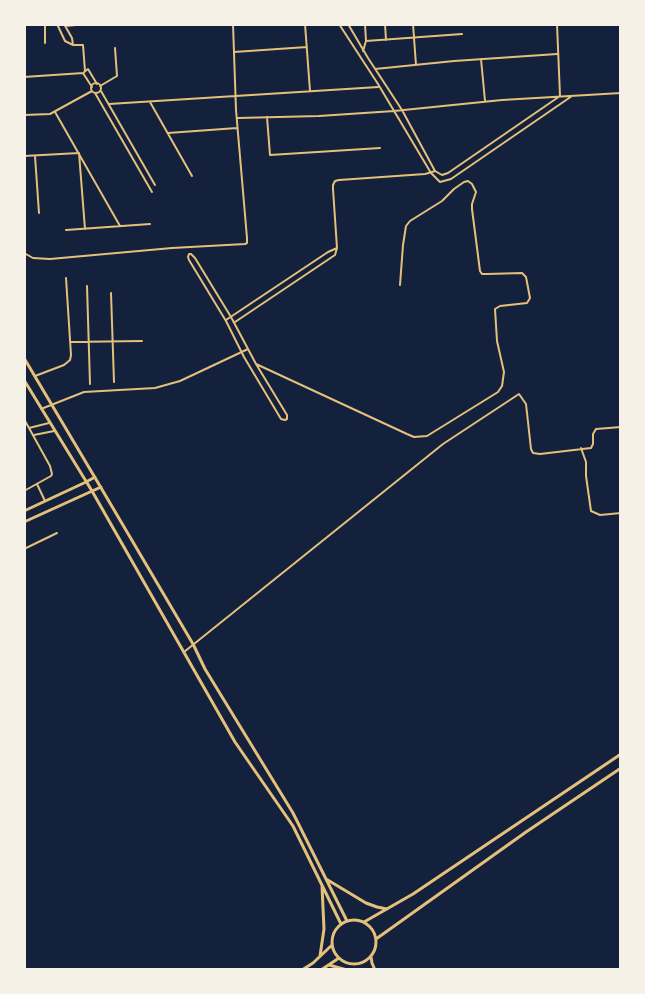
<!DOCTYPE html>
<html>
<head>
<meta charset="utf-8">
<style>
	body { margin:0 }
	#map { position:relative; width:645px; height:994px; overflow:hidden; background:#14213d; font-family:Signika,sans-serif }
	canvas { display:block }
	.frame { position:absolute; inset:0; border:26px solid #f6f1e7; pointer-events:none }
</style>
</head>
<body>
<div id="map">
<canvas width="645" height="994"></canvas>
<div class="frame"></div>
</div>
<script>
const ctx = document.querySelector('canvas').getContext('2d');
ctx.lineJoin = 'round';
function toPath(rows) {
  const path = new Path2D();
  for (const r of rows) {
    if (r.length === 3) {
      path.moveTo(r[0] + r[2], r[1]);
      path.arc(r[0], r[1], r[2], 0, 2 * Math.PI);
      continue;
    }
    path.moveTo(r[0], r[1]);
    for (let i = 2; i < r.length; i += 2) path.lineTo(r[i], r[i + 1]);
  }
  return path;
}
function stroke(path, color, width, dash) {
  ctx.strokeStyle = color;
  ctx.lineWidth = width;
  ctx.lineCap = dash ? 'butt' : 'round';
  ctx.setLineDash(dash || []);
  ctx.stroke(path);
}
stroke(toPath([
	[45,24,45,43],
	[57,24,65,41,73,45,83,45,85,71],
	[64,24,72,38,73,45],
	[305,24,310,91],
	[339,24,378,84,431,173,440,182,451,179,572,96],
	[348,24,368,58,402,110,435,171,442,175,448,173,560,96,557,24],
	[385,24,386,40],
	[413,24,416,65],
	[65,26,88,24],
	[366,41,462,34],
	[363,51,366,41,365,24],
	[234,52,307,47],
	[481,59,485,101],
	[375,69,454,61,557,54],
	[83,73,92,87],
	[24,77,83,73,88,69,97,84],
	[96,88,5],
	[100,86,117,76,115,48],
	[101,91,155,185],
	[95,93,152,192],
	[150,102,192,176],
	[109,104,378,87],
	[55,112,120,226],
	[24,115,50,114,92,91],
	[267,117,270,155,380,148],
	[238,118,319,116,394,111,502,100,621,93],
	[168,133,237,128],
	[24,156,79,153,85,229],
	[35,156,39,213],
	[66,230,150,224],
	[24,253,33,258,50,259,172,248,245,244,247,243,247,238,236,110,233,24],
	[189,254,191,254,195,258,231,317,256,364,287,415,287,419,285,420,281,419,244,357,226,321,189,260,188,257,189,254],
	[87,286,90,384],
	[111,293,114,382],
	[226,320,328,252,337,248],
	[235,322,335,255,337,248,333,189,333,185,335,181,339,180,425,174,435,171],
	[70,342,142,341],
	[256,364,407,434,414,437,427,436,498,392,502,386,504,372,497,341,495,309,500,306,527,303,530,298,526,277,522,273,487,274,482,274,480,271,472,209,472,204,476,192,472,184,468,181,464,182,454,189,442,201,410,221,406,226,403,245,400,285],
	[35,376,64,365,70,360,71,355,66,278],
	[41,409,84,392,155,388,180,381,248,349],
	[24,419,50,466,52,474,51,476,24,491],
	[29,428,49,423],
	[34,435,54,431],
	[581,448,586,462,586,476,591,511,600,515,621,513],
	[37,484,45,501],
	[24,549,57,533],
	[184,652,443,444,519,394,526,404,531,449,533,453,540,454,591,448,593,444,593,434,596,429,621,427]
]), '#e5c07b', 2);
stroke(toPath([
	[24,358,97,481,193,644,205,669,293,813,347,921],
	[24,380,92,491,235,742,293,826,341,924],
	[24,511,86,482,95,477],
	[24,522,101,487],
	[326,879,366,903,377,907,387,909],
	[354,942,22],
	[364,922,413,894,621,754],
	[376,939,526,832,621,768],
	[320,956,324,929,322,886],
	[371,957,372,963,375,970],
	[329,965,347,970],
	[302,970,313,963,332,945],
	[321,970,339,958]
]), '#e5c07b', 3);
</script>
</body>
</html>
